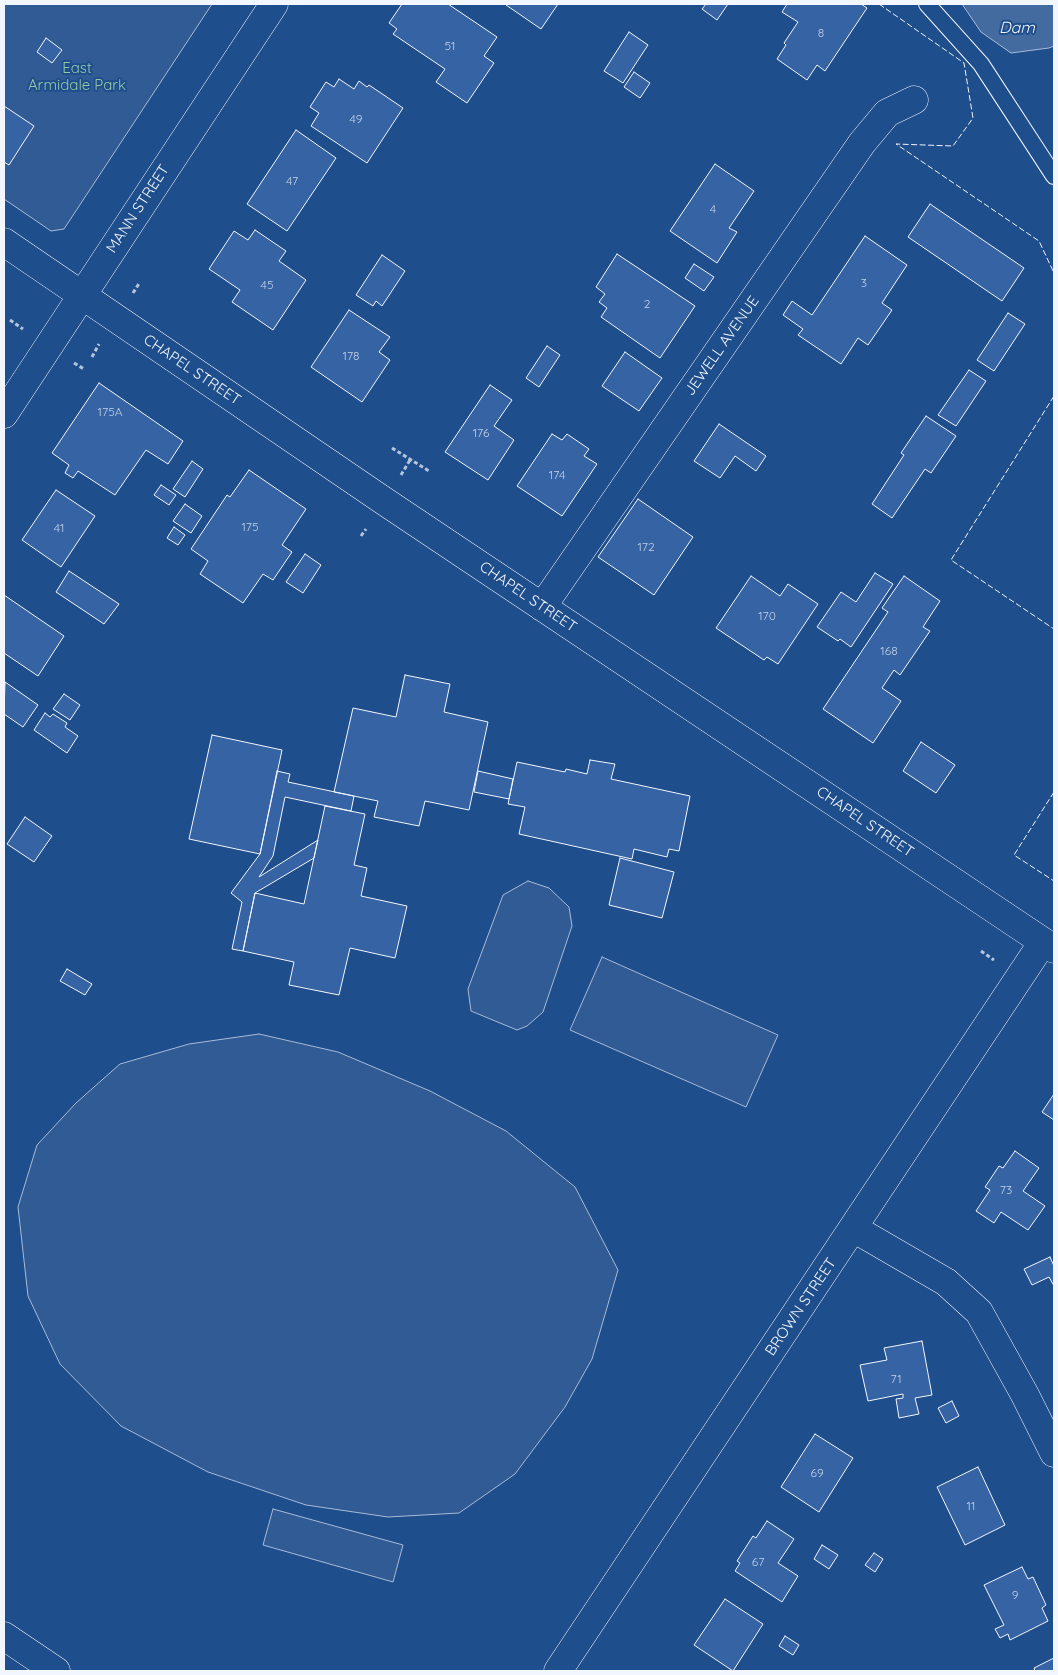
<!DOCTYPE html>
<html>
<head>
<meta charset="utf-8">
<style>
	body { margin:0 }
	#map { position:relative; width:1058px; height:1675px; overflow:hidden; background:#1f4e8c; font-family:Quicksand,sans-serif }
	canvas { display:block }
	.frame { position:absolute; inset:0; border:5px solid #f2f6ff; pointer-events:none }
</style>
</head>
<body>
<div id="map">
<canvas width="1058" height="1675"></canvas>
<div class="frame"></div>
</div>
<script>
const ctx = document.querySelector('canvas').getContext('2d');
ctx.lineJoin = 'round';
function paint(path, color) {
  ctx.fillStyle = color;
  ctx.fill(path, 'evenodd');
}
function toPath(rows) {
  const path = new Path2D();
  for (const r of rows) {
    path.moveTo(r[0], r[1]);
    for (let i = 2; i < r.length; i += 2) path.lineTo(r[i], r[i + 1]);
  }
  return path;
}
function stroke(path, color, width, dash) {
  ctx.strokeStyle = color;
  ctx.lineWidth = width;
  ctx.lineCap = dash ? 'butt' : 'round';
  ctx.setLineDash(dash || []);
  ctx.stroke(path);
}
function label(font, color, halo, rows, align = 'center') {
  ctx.font = font + ' Quicksand,sans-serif';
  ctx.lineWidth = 4;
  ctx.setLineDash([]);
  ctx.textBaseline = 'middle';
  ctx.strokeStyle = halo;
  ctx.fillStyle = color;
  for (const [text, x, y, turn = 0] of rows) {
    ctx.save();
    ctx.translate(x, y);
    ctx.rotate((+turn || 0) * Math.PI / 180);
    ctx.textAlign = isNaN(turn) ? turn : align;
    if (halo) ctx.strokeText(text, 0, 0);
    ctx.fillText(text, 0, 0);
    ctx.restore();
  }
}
const built = toPath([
	[4,4,212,4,64,229,51,231,4,199,4,4],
	[528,881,549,888,569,907,572,926,543,1012,527,1026,517,1030,471,1011,468,989,503,895,528,881],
	[602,957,778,1035,746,1107,570,1030,602,957],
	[259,1034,338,1052,430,1091,506,1131,575,1187,618,1270,592,1359,565,1407,515,1474,459,1513,388,1517,306,1505,208,1472,121,1426,60,1364,28,1296,18,1207,37,1145,76,1103,120,1064,189,1044,259,1034],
	[273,1509,403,1545,393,1582,263,1545,273,1509]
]);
paint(built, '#305b95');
stroke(built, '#a8bbd7', 1);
const water = toPath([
	[962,4,1054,4,1054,46,1049,48,1011,53,981,32,962,4]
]);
paint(water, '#446ba0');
stroke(water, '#a8bbd7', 1);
const building = toPath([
	[402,4,448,4,497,37,484,56,494,63,467,103,436,82,445,69,393,34,397,29,389,23,402,4],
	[507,4,558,4,541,29,506,5,507,4],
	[706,4,728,4,717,20,702,9,706,4],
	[787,4,861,4,867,8,825,71,817,65,807,80,777,59,786,45,784,43,798,22,782,12,787,4],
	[629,32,648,45,623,83,604,71,629,32],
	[46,38,62,50,52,63,37,52,46,38],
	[634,72,650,83,640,98,624,87,634,72],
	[339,79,354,89,359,81,367,87,369,85,403,108,367,163,311,126,319,113,310,107,326,82,334,87,339,79],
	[4,106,34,126,9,165,4,162,4,106],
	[296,130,336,158,287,231,247,204,296,130],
	[715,164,754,191,729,228,737,232,717,263,670,231,715,164],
	[930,204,1024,268,1002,301,908,237,930,204],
	[255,230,286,251,279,261,306,280,273,330,232,302,240,290,209,269,234,231,248,240,255,230],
	[865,236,907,265,882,303,892,310,868,345,858,338,841,364,798,335,803,329,783,315,792,301,812,315,865,236],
	[617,254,695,306,660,358,601,317,607,308,599,302,605,294,596,287,617,254],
	[382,255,405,271,382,306,376,301,373,306,356,295,382,255],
	[694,264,714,277,704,291,685,278,694,264],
	[349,310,390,337,379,352,390,360,362,402,311,367,349,310],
	[1008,313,1025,324,994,371,977,360,1008,313],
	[547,346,560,355,539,387,526,378,547,346],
	[625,352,662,378,639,411,602,386,625,352],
	[969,370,986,381,956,426,938,415,969,370],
	[99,383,183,441,168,464,146,450,115,495,78,471,73,478,65,473,69,465,52,453,99,383],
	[490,385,512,400,494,426,514,440,488,480,445,452,490,385],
	[926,416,956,436,931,473,925,469,892,518,872,504,904,455,901,453,926,416],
	[719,424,766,456,756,471,735,456,720,478,694,461,719,424],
	[552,434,562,440,567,434,589,449,584,456,597,464,562,516,517,486,552,434],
	[192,461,203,469,185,497,173,489,192,461],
	[249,470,306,509,282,545,292,552,273,580,263,574,243,603,200,574,208,561,191,549,227,495,230,497,249,470],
	[161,485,176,495,169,505,154,495,161,485],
	[56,490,95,516,61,567,22,540,56,490],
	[638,499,693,537,654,595,598,557,638,499],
	[185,504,202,516,191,533,173,521,185,504],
	[174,527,185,535,178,545,167,538,174,527],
	[305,554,321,565,303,593,286,582,305,554],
	[69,571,119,604,104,624,56,592,69,571],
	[875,573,893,584,851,647,840,639,838,641,817,627,841,592,856,602,875,573],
	[751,576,780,596,788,584,818,604,778,664,767,657,764,660,716,628,751,576],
	[904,576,940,601,923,627,930,631,900,675,894,670,882,688,901,701,873,743,823,709,888,612,882,608,904,576],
	[4,595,64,636,38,676,4,653,4,595],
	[405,675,450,684,444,712,488,722,469,810,425,801,419,826,374,817,378,801,334,792,353,708,396,717,405,675],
	[5,682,38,705,23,727,4,714,5,682],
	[64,694,80,705,70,720,53,709,64,694],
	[45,713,50,717,53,714,67,723,65,727,78,736,67,753,34,730,45,713],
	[212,735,282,750,260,854,189,839,212,735],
	[921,742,955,765,936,793,903,771,921,742],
	[590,760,615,764,611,779,690,796,679,851,669,849,667,857,634,849,632,859,519,834,525,807,508,804,517,762,565,772,566,769,587,774,590,760],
	[277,771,290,774,288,782,354,796,351,811,285,797,273,856,259,877,318,840,314,858,255,893,243,951,232,949,242,902,231,893,260,854,277,771],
	[478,771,513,779,509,799,474,792,478,771],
	[325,806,365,814,354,865,367,868,361,896,407,906,395,958,350,948,339,995,289,985,294,962,243,951,255,893,304,904,325,806],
	[25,817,52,836,34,862,7,844,25,817],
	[620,858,674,872,662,918,609,905,620,858],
	[67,969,92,984,85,995,60,981,67,969],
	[1054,1094,1054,1120,1042,1112,1054,1094],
	[1015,1151,1039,1168,1023,1191,1045,1206,1028,1230,1001,1212,994,1223,976,1211,990,1190,985,1187,999,1166,1003,1168,1015,1151],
	[1050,1257,1054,1266,1054,1286,1049,1277,1032,1285,1024,1269,1050,1257],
	[922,1341,932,1395,915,1398,919,1414,899,1418,896,1399,903,1398,903,1394,868,1401,860,1365,887,1360,884,1348,922,1341],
	[952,1401,959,1416,946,1423,938,1408,952,1401],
	[815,1434,853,1458,819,1512,781,1487,815,1434],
	[978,1467,1005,1525,965,1545,937,1487,978,1467],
	[767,1521,794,1539,778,1563,798,1576,782,1602,735,1571,740,1563,737,1561,753,1536,756,1538,767,1521],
	[822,1545,838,1555,829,1569,814,1559,822,1545],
	[874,1553,883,1559,875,1572,865,1565,874,1553],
	[1022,1567,1028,1579,1033,1577,1046,1605,1042,1608,1048,1621,1010,1640,1008,1634,1000,1638,995,1629,1004,1625,984,1585,1022,1567],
	[725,1599,763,1624,733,1671,694,1645,725,1599],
	[785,1636,799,1645,793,1655,779,1646,785,1636],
	[1054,1658,1054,1671,1035,1671,1034,1668,1054,1658]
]);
paint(building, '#3563a3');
stroke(building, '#f2f6ff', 1);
const lane = toPath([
	[927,4,981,64,1054,176]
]);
const street = toPath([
	[4,242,384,501,1054,949],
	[4,414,274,4],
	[542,607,862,143,887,113,914,100],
	[853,1228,946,1282,979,1312,1025,1395,1054,1453],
	[558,1671,1043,942]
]);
const secondary = toPath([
	[4,1636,56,1671]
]);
stroke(lane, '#f2f6ff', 18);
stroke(street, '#f2f6ff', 29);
stroke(secondary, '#f2f6ff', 29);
stroke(toPath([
	[133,293,140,282],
	[10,320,23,329],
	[92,357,99,344],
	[74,363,84,369],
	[392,448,429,471],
	[401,475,410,460],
	[361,536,366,529],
	[981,951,994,960]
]), '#b3c4dc', 3, [4, 2.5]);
stroke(lane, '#1f4e8c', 16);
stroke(street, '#1f4e8c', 28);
stroke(secondary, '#1f4e8c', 28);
stroke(toPath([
	[879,4,964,63,973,118,953,146,896,144,1039,241,1054,273],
	[1054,396,951,560,1054,629],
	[1054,792,1014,855,1054,881]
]), '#f2f6ff', 1, [6, 2.5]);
label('12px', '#c3d1e8', null, [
	["8",821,33],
	["51",450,46],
	["49",356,119],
	["47",292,181],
	["4",713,209],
	["3",864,283],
	["45",267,285],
	["2",647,304],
	["178",351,356],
	["175A",110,412],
	["176",481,433],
	["174",557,475],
	["175",250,527],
	["41",59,528],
	["172",646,547],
	["170",767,616],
	["168",889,651],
	["73",1006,1190],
	["71",896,1379],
	["69",817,1473],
	["11",971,1506],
	["67",758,1562],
	["9",1015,1595]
]);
label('15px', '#97c8a6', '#1f4e8c', [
	["East",77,68],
	["Armidale Park",77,85]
]);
label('15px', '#f2f6ff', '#1f4e8c', [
	["MANN STREET",138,209,-57],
	["JEWELL AVENUE",722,346,-55],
	["CHAPEL STREET",192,370,34],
	["CHAPEL STREET",528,597,34],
	["CHAPEL STREET",865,822,34],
	["BROWN STREET",801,1307,-56]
]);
label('italic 16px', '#f2f6ff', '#1f4e8c', [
	["Dam",1017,28]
]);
</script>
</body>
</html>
